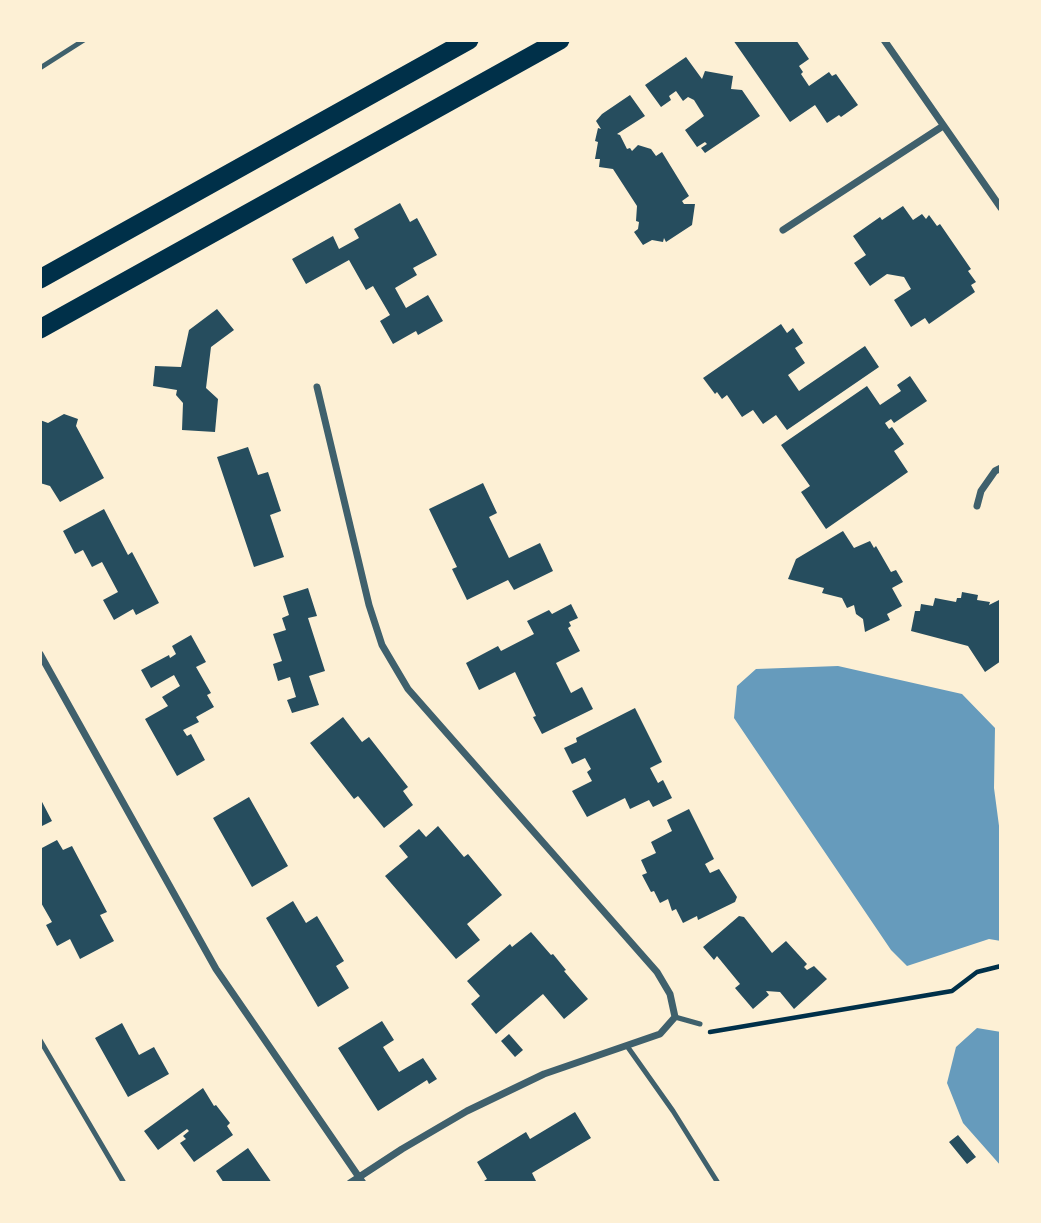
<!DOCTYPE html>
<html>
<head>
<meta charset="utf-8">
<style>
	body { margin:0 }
	#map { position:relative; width:1041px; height:1223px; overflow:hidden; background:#fdf0d5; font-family:"Roboto Condensed",sans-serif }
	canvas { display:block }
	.frame { position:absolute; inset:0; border:42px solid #fdf0d5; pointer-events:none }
</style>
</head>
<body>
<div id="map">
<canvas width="1041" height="1223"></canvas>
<div class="frame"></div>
</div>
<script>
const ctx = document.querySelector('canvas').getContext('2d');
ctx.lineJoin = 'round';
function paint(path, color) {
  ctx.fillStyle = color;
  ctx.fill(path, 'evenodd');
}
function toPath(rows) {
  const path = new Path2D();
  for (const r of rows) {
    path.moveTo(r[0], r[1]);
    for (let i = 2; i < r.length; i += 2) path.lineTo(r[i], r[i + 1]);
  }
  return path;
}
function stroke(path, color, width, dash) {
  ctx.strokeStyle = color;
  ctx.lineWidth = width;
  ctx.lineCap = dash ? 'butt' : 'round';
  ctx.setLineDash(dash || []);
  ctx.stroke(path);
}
paint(toPath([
	[838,666,962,694,995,728,994,788,1001,841,1001,941,989,939,907,966,891,950,734,718,737,686,756,669],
	[977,1028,1001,1032,1001,1166,963,1123,947,1083,956,1047]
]), '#669bbc');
paint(toPath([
	[733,40,796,40,809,59,799,66,803,72,801,74,809,86,829,72,832,76,836,74,858,105,841,117,839,115,827,123,815,105,790,122],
	[686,57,702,79,705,71,733,76,731,89,742,90,760,116,705,153,701,148,707,144,705,142,697,147,685,130,704,116,694,100,688,97,683,101,676,91,669,96,671,100,661,107,645,85],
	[630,95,645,116,617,134,620,135,627,149,630,148,632,151,638,145,651,149,656,156,662,152,689,196,682,201,684,204,695,204,692,225,666,242,664,238,663,242,652,240,643,245,634,232,638,229,639,222,636,221,637,206,613,169,599,167,600,159,595,159,598,142,595,141,598,128,601,129,596,121,602,114],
	[400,203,410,222,417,218,437,255,413,268,417,275,395,288,406,308,428,295,443,321,418,335,416,331,393,344,380,321,390,315,373,286,366,290,349,260,306,284,292,259,333,236,339,249,359,238,354,229],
	[903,206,913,220,922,214,926,219,929,215,937,226,940,224,971,269,968,271,976,282,971,285,975,292,929,324,925,318,911,327,894,300,911,289,904,277,887,274,870,286,854,263,866,255,853,236,880,217,882,220],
	[217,309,234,330,211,347,206,388,218,399,215,432,182,430,183,403,176,395,177,390,153,386,155,366,181,367,189,330],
	[781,324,787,333,793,328,803,343,795,348,805,363,788,375,799,391,865,346,879,367,787,430,776,415,763,424,753,410,742,417,727,395,722,399,717,392,715,394,703,378],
	[910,376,927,401,894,423,891,419,885,423,889,429,892,427,904,444,894,451,908,472,826,529,801,492,810,486,781,445,867,386,880,405,901,391,897,385],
	[64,414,78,419,76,426,104,478,60,502,50,486,40,483,40,420,48,423],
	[248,447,258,475,268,472,281,511,270,515,284,557,254,567,217,457],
	[483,483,497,513,489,517,509,558,540,543,553,571,514,590,508,580,467,600,452,569,457,567,429,509],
	[104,509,128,555,132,552,159,603,136,615,133,609,114,620,103,600,118,592,102,562,92,567,83,550,75,554,63,531],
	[843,531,854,548,870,541,874,548,876,546,891,572,896,570,903,582,892,588,902,606,887,614,890,620,865,632,863,619,856,614,854,605,847,608,842,598,822,593,824,588,788,579,796,559],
	[308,588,317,616,308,618,325,671,309,676,319,705,292,713,287,700,296,697,290,677,278,681,273,664,282,661,273,634,286,630,282,618,289,615,283,596],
	[962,592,978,595,977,600,990,602,989,605,1001,599,1001,661,985,672,968,646,911,631,915,611,920,611,921,604,933,606,935,598,956,602,957,598,961,598],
	[571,604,578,618,569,622,571,626,568,628,580,651,556,663,571,693,582,687,593,709,542,734,533,717,536,716,515,672,479,690,466,663,498,646,501,651,534,634,527,621,549,610,552,614],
	[191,635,206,662,196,667,211,693,207,695,214,707,196,717,199,722,183,730,187,736,191,734,205,760,177,776,145,719,168,706,162,697,180,686,174,675,151,688,141,670,169,655,170,658,176,654,172,646],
	[635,708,662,762,650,768,658,783,663,780,672,798,653,807,649,800,630,809,625,798,587,817,572,791,592,781,587,772,591,769,585,758,572,764,564,748,577,742,576,738],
	[343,717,362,742,369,737,408,787,403,791,413,805,384,828,358,796,354,799,310,743],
	[249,797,288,866,252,887,213,818],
	[40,798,52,821,40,827],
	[689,809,714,859,705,864,710,873,719,869,737,897,735,902,698,920,697,916,683,923,676,909,672,911,668,899,660,903,654,891,651,892,642,875,647,873,641,860,656,853,651,842,672,831,667,820],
	[438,826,464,857,468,854,502,895,467,924,480,940,456,959,385,876,408,857,399,846,419,829,426,837],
	[57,840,63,850,72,846,107,912,100,915,114,941,80,959,70,939,57,946,46,925,52,922,40,901,40,849],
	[293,901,306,923,317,916,344,961,336,966,349,988,318,1007,266,918],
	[739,916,744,917,772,953,786,941,807,964,804,967,807,970,814,966,827,979,794,1009,780,992,766,991,769,995,753,1009,735,988,740,984,717,956,714,960,703,947],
	[531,932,551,955,553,954,566,970,564,971,588,999,564,1019,543,994,496,1034,471,1004,480,996,467,981,510,944,512,947],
	[382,1021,394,1040,383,1047,399,1072,423,1058,437,1079,429,1084,427,1080,378,1111,338,1048],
	[122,1023,139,1055,154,1047,169,1074,128,1097,95,1038],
	[509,1034,523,1050,515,1057,501,1041],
	[203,1088,214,1106,216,1105,230,1123,227,1126,233,1135,194,1162,180,1143,186,1139,183,1136,189,1131,187,1129,158,1150,144,1131],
	[575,1112,591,1138,532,1173,537,1183,485,1183,484,1181,487,1179,477,1162,526,1132,530,1139],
	[958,1135,976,1157,967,1164,949,1142],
	[248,1148,272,1183,224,1183,216,1171]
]), '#264d5e');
stroke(toPath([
	[710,1032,952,991,977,972,1001,966]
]), '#003049', 4.5);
stroke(toPath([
	[40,68,84,40],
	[675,1017,700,1024],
	[40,1040,124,1183],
	[627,1046,673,1111,718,1183]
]), '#3f606c', 5);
stroke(toPath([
	[884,40,1001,208],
	[783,230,943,126],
	[317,387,369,605,382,645,408,689,657,972,670,994,675,1017,660,1034,544,1074,467,1111,402,1149,350,1183],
	[977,506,981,491,995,471,1001,468],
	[40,654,216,969,363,1183]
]), '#3f606c', 7);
stroke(toPath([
	[40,279,469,40],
	[40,329,560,40]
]), '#003049', 19);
</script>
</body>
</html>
